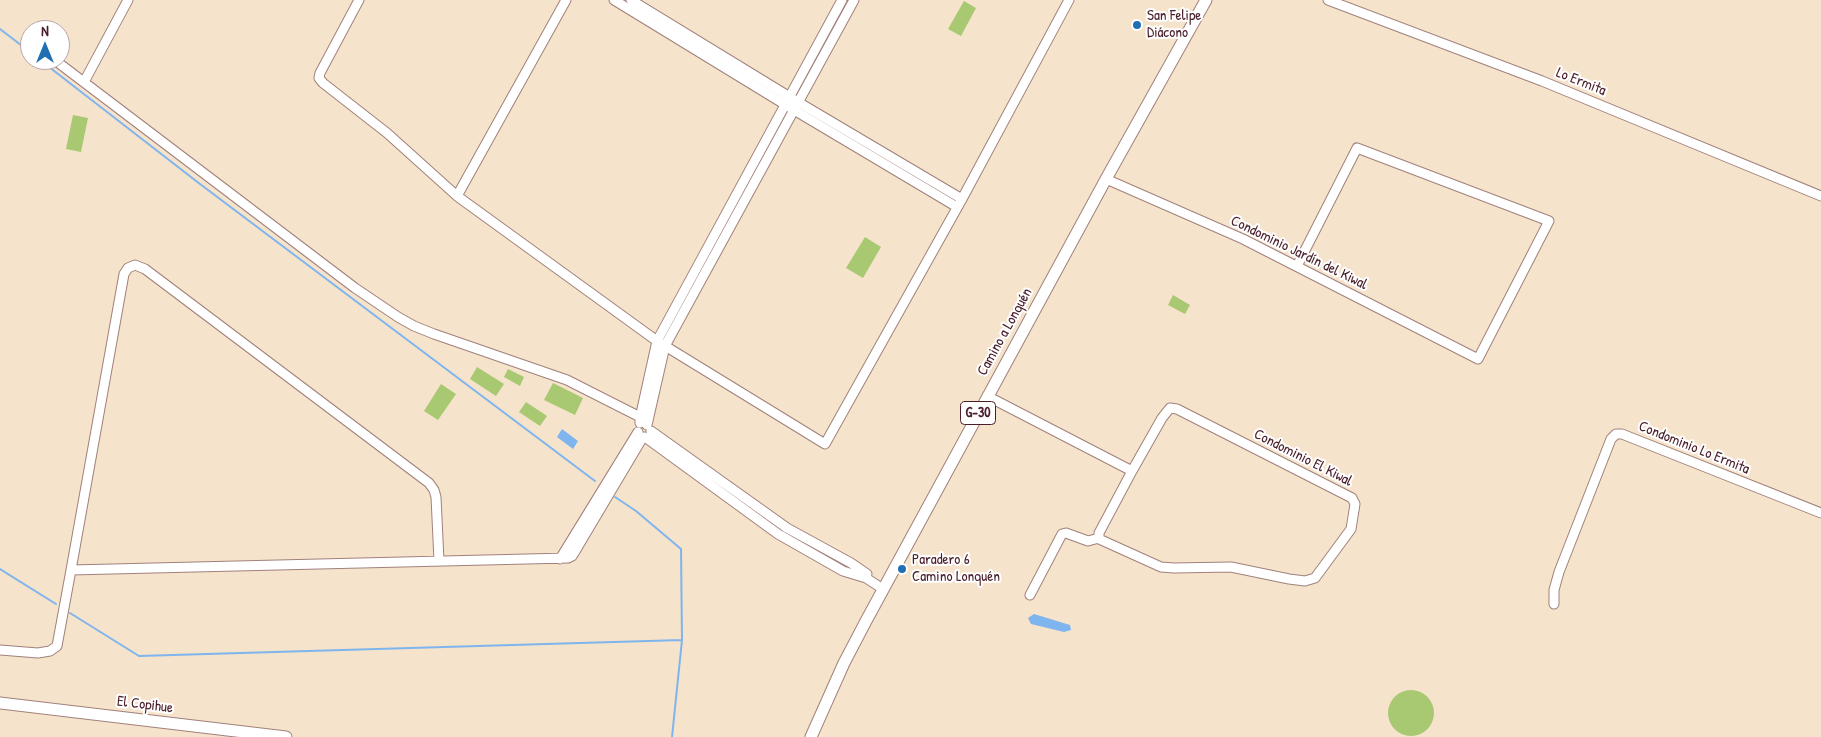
<!DOCTYPE html>
<html>
<head>
<meta charset="utf-8">
<style>
	body { margin:0 }
	#map { position:relative; width:1821px; height:737px; overflow:hidden; background:#f6e3cb; font-family:"Patrick Hand",sans-serif }
	canvas { display:block }
	.north { position:absolute; left:20px; top:20px; width:50px; height:50px; box-sizing:border-box; background:#fff; border:1px solid #b7a5aa; border-radius:50%; rotate:0deg; font-size:14px; font-weight:700; line-height:20px; text-align:center; color:#4a1f2b }
	.north::after { content:''; display:block; margin:auto; width:18px; height:22px; background:#1f6fb2; clip-path:polygon(50% 0,100% 100%,50% 72%,0 100%) }
</style>
</head>
<body>
<div id="map">
<canvas width="1821" height="737"></canvas>
<div class="north">N</div>
</div>
<script>
const ctx = document.querySelector('canvas').getContext('2d');
ctx.lineJoin = 'round';
function paint(path, color) {
  ctx.fillStyle = color;
  ctx.fill(path, 'evenodd');
}
function toPath(rows) {
  const path = new Path2D();
  for (const r of rows) {
    if (r.length === 3) {
      path.moveTo(r[0] + r[2], r[1]);
      path.arc(r[0], r[1], r[2], 0, 2 * Math.PI);
      continue;
    }
    path.moveTo(r[0], r[1]);
    for (let i = 2; i < r.length; i += 2) path.lineTo(r[i], r[i + 1]);
  }
  return path;
}
function stroke(path, color, width, dash) {
  ctx.strokeStyle = color;
  ctx.lineWidth = width;
  ctx.lineCap = dash ? 'butt' : 'round';
  ctx.setLineDash(dash || []);
  ctx.stroke(path);
}
function label(font, color, halo, rows, align = 'center') {
  ctx.font = font + ' "Patrick Hand",sans-serif';
  ctx.lineWidth = 4;
  ctx.setLineDash([]);
  ctx.textBaseline = 'middle';
  ctx.strokeStyle = halo;
  ctx.fillStyle = color;
  for (const [text, x, y, turn = 0] of rows) {
    ctx.save();
    ctx.translate(x, y);
    ctx.rotate((+turn || 0) * Math.PI / 180);
    ctx.textAlign = isNaN(turn) ? turn : align;
    if (halo) ctx.strokeText(text, 0, 0);
    ctx.fillText(text, 0, 0);
    ctx.restore();
  }
}
paint(toPath([
	[964,1,976,8,961,36,948,29],
	[73,115,88,118,81,152,66,149],
	[865,237,881,247,863,278,846,268],
	[1173,295,1190,305,1185,314,1168,305],
	[477,367,504,384,496,396,470,379],
	[508,369,524,377,520,386,504,377],
	[553,383,583,398,575,415,544,400],
	[441,384,456,394,438,420,424,411],
	[526,402,547,416,540,426,519,412],
	[1411,713,23]
]), '#a8c871');
paint(toPath([
	[562,429,578,441,573,449,557,437],
	[1034,614,1070,625,1071,630,1064,632,1031,624,1028,618]
]), '#7fb5ee');
stroke(toPath([
	[0,29,30,52],
	[40,60,200,184,595,481],
	[615,497,636,511,681,549,682,640,672,737],
	[0,569,56,604],
	[70,613,139,656,682,640]
]), '#7fb5ee', 2);
const minor = toPath([
	[359,0,320,73,319,78,323,83,387,133,457,196,657,341,825,444,962,199,1069,0],
	[614,0,794,110,957,207],
	[631,0,798,102,962,199],
	[1328,0,1542,81,1821,196],
	[56,61,355,288,398,317,414,326,434,334,567,380,648,421],
	[84,82,128,0],
	[1106,179,1243,239,1478,359,1549,221,1357,148,1297,266],
	[457,196,566,0],
	[987,396,1132,471],
	[1170,408,1177,409,1352,498,1355,504,1351,529,1315,578,1305,581,1289,579,1231,567,1174,568,1161,567,1099,539,1099,533,1132,471,1162,418,1170,408],
	[640,423,640,418,657,341,842,0],
	[647,425,665,346,854,0],
	[651,431,787,528,851,563,867,574],
	[645,437,778,534,843,571,866,578,883,589],
	[560,559,638,432],
	[71,570,124,274,128,268,135,265,145,269,429,483,434,490,436,497,439,561],
	[1030,595,1062,534,1066,533,1088,541,1099,538],
	[1554,604,1554,590,1559,572,1611,439,1616,434,1622,434,1821,513],
	[0,650,38,653,50,651,57,646,71,570,568,558,572,556,577,548,643,437]
]);
const major = toPath([
	[0,703,286,737],
	[811,737,844,663,866,621,1106,179,1206,0]
]);
stroke(minor, '#a0817b', 11);
stroke(major, '#a0817b', 13);
stroke(minor, '#fff', 9);
stroke(major, '#fff', 11);
for (const [x, y, r, color] of [
	[1137,25,5,"#1f6fb2"],
	[902,569,5,"#1f6fb2"]
]) {
  const dot = new Path2D();
  dot.arc(x, y, r, 0, 2 * Math.PI);
  ctx.fillStyle = color;
  ctx.fill(dot);
  stroke(dot, '#fff', 2);
}
for (const [x, y, w] of [
	[978,413,35]
]) {
  const box = new Path2D();
  box.roundRect(x - w / 2, y - 11.5, w, 23, 4);
  ctx.fillStyle = '#fff';
  ctx.fill(box);
  stroke(box, '#4a1f2b', 1);
}
label('bold 14px', '#4a1f2b', null, [
	["G-30",978,413]
]);
label('15px', '#4a1f2b', '#fff', [
	["San Felipe",1147,16],
	["Diácono",1147,33],
	["Paradero 6",912,560],
	["Camino Lonquén",912,577]
], 'left');
label('15px', '#4a1f2b', '#fff', [
	["Lo Ermita",1581,82,22],
	["Condominio Jardín del Kiwal",1299,253,26],
	["Camino a Lonquén",1005,332,-61],
	["Condominio Lo Ermita",1694,448,22],
	["Condominio El Kiwal",1303,458,27],
	["El Copihue",145,705,7]
]);
</script>
</body>
</html>
